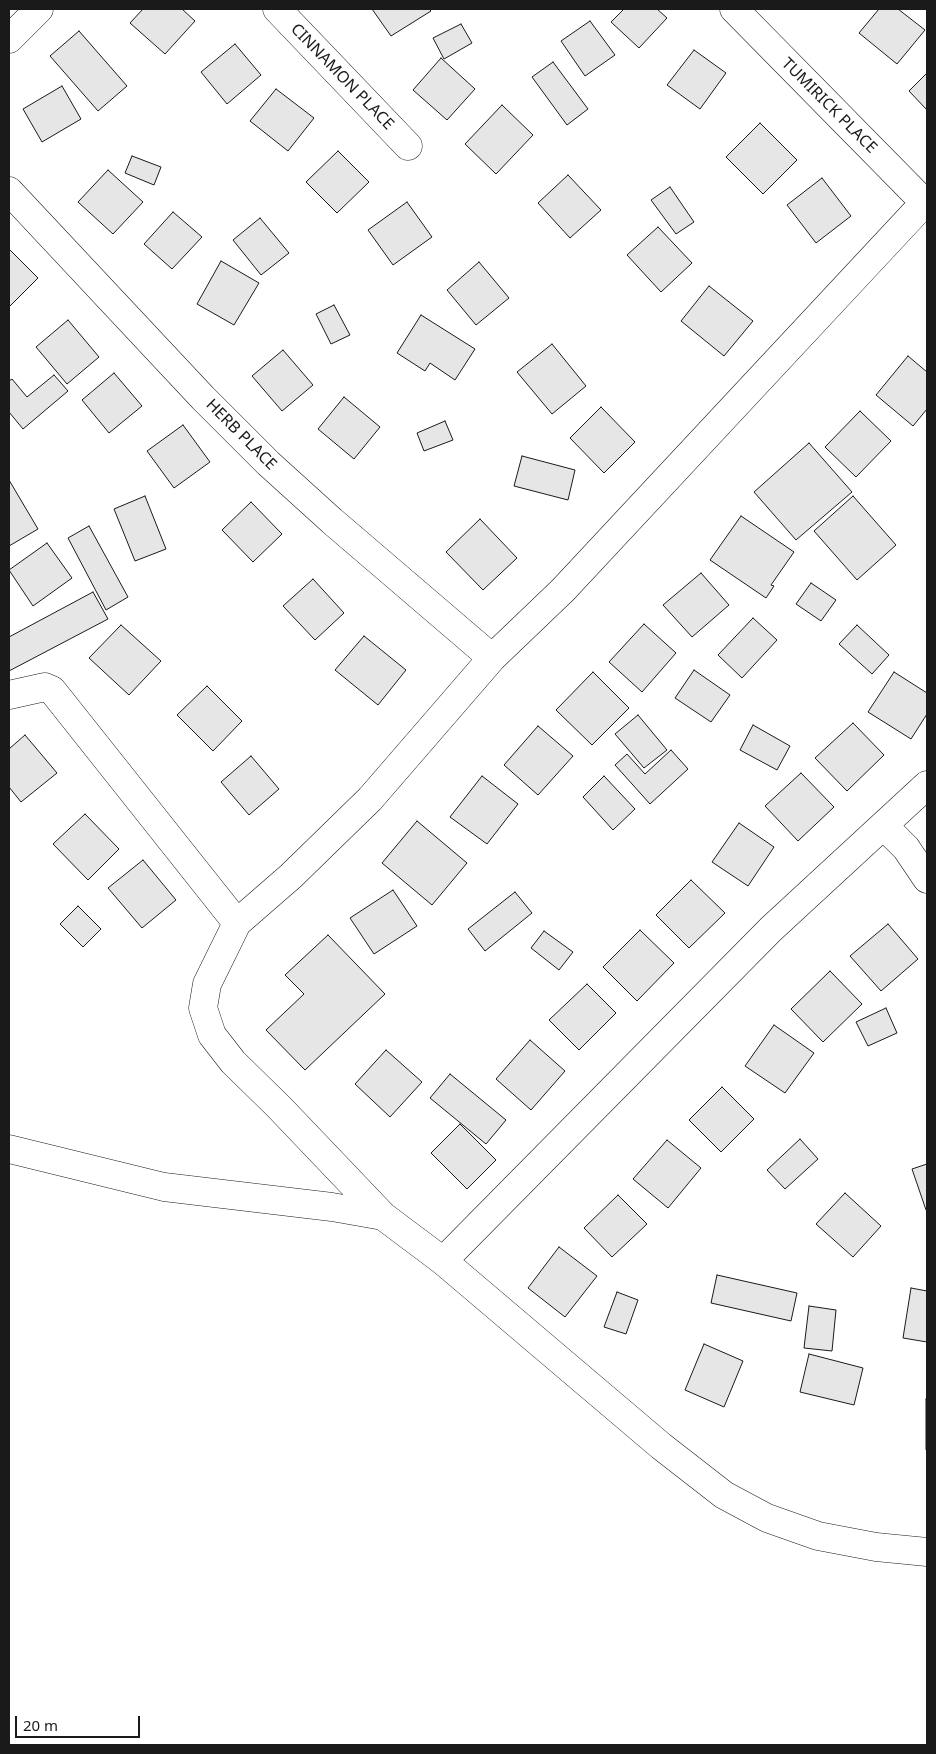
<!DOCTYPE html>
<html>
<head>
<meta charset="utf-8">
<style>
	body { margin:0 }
	#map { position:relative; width:936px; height:1754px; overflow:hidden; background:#fff; font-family:"Noto Sans",sans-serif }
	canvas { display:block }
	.frame { position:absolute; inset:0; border:10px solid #1a1a1a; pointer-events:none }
	.scale { position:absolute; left:15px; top:1716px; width:125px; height:22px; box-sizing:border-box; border:2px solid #1a1a1a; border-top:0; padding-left:6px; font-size:15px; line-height:18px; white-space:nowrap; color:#1a1a1a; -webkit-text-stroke:4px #fff; paint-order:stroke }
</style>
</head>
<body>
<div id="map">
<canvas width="936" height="1754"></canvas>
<div class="frame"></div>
<div class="scale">20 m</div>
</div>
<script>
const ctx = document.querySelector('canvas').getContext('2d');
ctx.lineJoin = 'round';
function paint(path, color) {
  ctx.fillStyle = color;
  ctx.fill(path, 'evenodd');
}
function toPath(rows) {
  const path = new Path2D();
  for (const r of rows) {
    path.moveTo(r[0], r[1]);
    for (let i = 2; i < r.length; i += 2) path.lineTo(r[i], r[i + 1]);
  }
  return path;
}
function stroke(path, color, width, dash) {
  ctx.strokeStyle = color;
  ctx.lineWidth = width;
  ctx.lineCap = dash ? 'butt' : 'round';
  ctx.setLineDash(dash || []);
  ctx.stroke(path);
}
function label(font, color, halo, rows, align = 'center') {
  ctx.font = font + ' "Noto Sans",sans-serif';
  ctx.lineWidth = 4;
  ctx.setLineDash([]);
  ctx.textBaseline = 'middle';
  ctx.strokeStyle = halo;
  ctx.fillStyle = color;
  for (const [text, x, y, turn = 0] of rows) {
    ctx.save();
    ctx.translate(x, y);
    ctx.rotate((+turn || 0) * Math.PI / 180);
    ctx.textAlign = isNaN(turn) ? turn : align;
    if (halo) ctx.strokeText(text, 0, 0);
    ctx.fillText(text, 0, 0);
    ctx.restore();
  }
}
const building = toPath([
	[143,9,182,9,195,21,165,54,130,23,143,9],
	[372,9,429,9,431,11,391,36,372,9],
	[624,9,657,9,667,18,639,48,611,22,624,9],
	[879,9,898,9,925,30,897,64,859,33,879,9],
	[590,21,615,55,585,76,561,41,590,21],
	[461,24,472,43,444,59,433,38,461,24],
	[79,31,127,86,98,111,50,56,79,31],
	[235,44,261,75,227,104,201,72,235,44],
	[694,50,726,73,700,109,667,85,694,50],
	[441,58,475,89,447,120,413,90,441,58],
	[553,62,588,109,567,125,532,77,553,62],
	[927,73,927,110,909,91,927,73],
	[62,86,81,119,42,142,23,109,62,86],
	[276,89,314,118,288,151,250,121,276,89],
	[502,105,533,135,496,174,465,144,502,105],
	[760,123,797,160,763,194,726,157,760,123],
	[338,151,369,182,337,213,306,182,338,151],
	[132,156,161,167,154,185,125,173,132,156],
	[108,170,143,202,113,234,78,202,108,170],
	[568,175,601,210,570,238,538,203,568,175],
	[822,178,851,216,816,243,787,205,822,178],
	[670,187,694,222,676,234,651,200,670,187],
	[407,202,432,237,393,265,368,230,407,202],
	[173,212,202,237,172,269,144,244,173,212],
	[260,218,289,253,261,275,233,240,260,218],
	[658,227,692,263,661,292,627,255,658,227],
	[9,249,38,278,9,307,9,249],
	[221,261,259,283,234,325,197,304,221,261],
	[479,262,509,298,476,325,447,290,479,262],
	[709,286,753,321,724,356,681,321,709,286],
	[334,305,350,335,331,344,316,314,334,305],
	[421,315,475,349,455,380,430,363,425,371,397,353,421,315],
	[68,320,99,357,67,384,36,347,68,320],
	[552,344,586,386,552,414,517,372,552,344],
	[283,350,313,385,282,411,252,376,283,350],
	[908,356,927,372,927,409,913,426,876,395,908,356],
	[114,373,142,406,109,433,82,400,114,373],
	[54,375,68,391,23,429,9,412,9,381,12,379,27,397,54,375],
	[344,397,380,427,354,459,318,429,344,397],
	[601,407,635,442,604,473,570,438,601,407],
	[860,411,891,441,856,477,825,447,860,411],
	[445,421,453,440,424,451,417,433,445,421],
	[183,425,210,462,174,488,147,451,183,425],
	[809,443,852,492,796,540,754,492,809,443],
	[522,456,575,470,568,500,514,486,522,456],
	[9,480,38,529,9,546,9,480],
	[145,496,166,549,135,561,114,509,145,496],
	[853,496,896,545,857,580,814,531,853,496],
	[251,502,282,534,253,562,222,530,251,502],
	[741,516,794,552,771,585,774,586,766,598,710,560,741,516],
	[480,519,517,558,483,590,446,552,480,519],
	[89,526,128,597,106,610,68,538,89,526],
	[47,543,72,578,33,606,9,570,47,543],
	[701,573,729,605,692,637,663,605,701,573],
	[313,579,344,613,315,640,283,606,313,579],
	[811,583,836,600,821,621,796,604,811,583],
	[93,592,108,619,9,671,9,637,93,592],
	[753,618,777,640,742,678,718,655,753,618],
	[644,624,676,653,642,692,609,662,644,624],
	[121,625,161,661,129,695,89,658,121,625],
	[857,625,889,655,872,674,839,644,857,625],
	[364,636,406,670,378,705,335,670,364,636],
	[694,670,730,695,711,722,675,698,694,670],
	[593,672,629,708,592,745,556,710,593,672],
	[894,672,927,693,927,714,911,739,868,712,894,672],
	[207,686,242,721,213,751,177,715,207,686],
	[638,715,667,750,644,768,615,734,638,715],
	[853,723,884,755,847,791,815,758,853,723],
	[753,725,790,746,777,770,740,750,753,725],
	[538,726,573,756,538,795,504,765,538,726],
	[25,735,57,773,21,802,9,787,9,749,25,735],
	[671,750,688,769,650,804,615,765,627,754,645,774,671,750],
	[251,756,279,789,249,815,221,782,251,756],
	[801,773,834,807,798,841,765,806,801,773],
	[482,776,518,804,487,844,450,817,482,776],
	[604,776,635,809,613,830,583,797,604,776],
	[85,814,119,849,88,880,53,844,85,814],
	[417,821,467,863,432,905,382,863,417,821],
	[739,823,774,847,748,886,712,862,739,823],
	[143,860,176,900,142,928,108,888,143,860],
	[691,880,725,913,689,948,656,915,691,880],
	[393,890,417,926,374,954,350,918,393,890],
	[515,892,532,913,485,951,468,929,515,892],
	[78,906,101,929,83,947,60,924,78,906],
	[888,924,918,959,881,991,850,956,888,924],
	[640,930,674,963,637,1001,603,967,640,930],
	[544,931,573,952,559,970,531,948,544,931],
	[328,935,385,994,305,1070,266,1030,304,994,285,975,328,935],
	[830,971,862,1004,823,1042,791,1009,830,971],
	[587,984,616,1013,579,1050,549,1020,587,984],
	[886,1008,897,1033,868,1046,856,1022,886,1008],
	[774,1025,814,1053,785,1093,745,1066,774,1025],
	[530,1040,565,1071,531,1110,496,1079,530,1040],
	[386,1050,422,1082,390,1117,355,1084,386,1050],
	[450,1074,506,1120,486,1144,430,1098,450,1074],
	[722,1087,754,1119,721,1152,689,1120,722,1087],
	[460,1124,496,1160,467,1189,431,1153,460,1124],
	[800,1139,818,1159,785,1189,767,1170,800,1139],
	[667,1140,701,1168,668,1208,633,1179,667,1140],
	[927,1164,927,1210,926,1210,912,1169,927,1164],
	[845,1193,881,1226,853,1257,816,1224,845,1193],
	[618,1195,647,1224,612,1257,584,1228,618,1195],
	[559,1247,597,1276,565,1317,528,1288,559,1247],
	[717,1275,797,1293,791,1321,711,1303,717,1275],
	[911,1288,927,1291,927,1342,903,1338,911,1288],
	[617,1292,638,1300,626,1334,604,1327,617,1292],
	[809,1306,836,1310,832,1351,804,1348,809,1306],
	[704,1344,743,1361,724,1407,685,1390,704,1344],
	[809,1354,863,1368,854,1405,800,1392,809,1354],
	[926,1399,927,1399,927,1450,926,1450,926,1399]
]);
paint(building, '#e6e6e6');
stroke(building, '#1a1a1a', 1);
const minor = toPath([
	[277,9,408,146],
	[734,9,924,202],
	[9,39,39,9],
	[9,191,203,398,268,463,332,521,492,658],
	[9,695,45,687,52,690,237,923,291,876,370,799,492,658,563,590,927,200],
	[884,826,906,848,927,879],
	[237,923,207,984,203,1008,212,1035,233,1062,279,1107,383,1216,443,1261,661,1446,724,1495,767,1518,818,1536,876,1547,927,1552],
	[9,1149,164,1187,332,1207,383,1216],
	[443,1261,771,929,927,785]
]);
stroke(minor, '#1a1a1a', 29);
stroke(minor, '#fff', 28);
label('16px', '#1a1a1a', '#fff', [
	["CINNAMON PLACE",342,77,46],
	["TUMIRICK PLACE",829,106,45],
	["HERB PLACE",241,435,45]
]);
</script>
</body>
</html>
